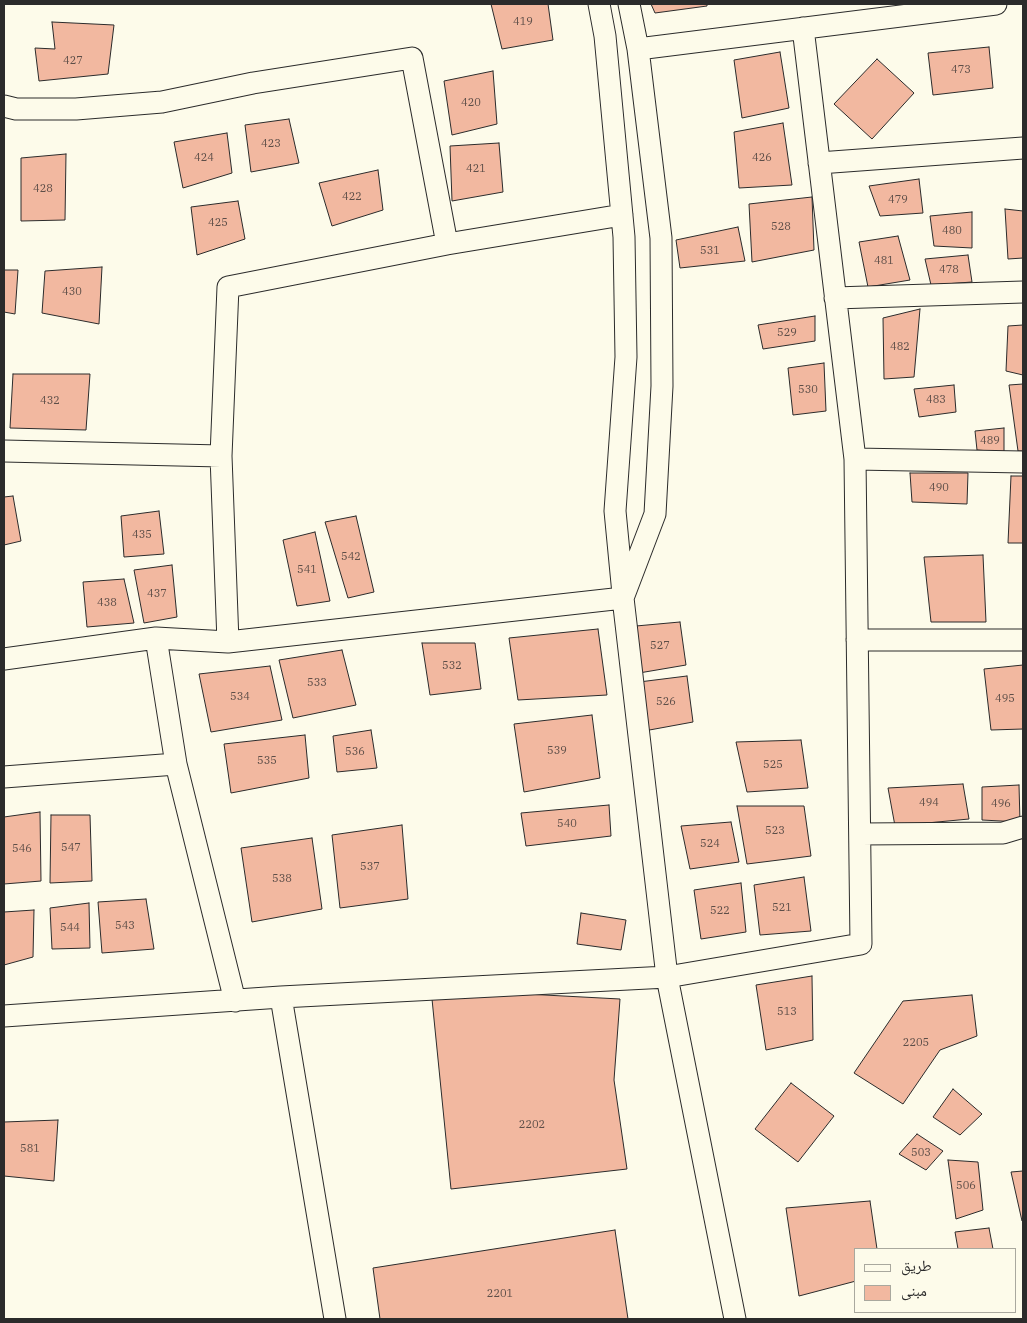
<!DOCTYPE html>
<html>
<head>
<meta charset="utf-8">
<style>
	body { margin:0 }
	#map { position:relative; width:1027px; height:1323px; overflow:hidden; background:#fdfbea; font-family:"IBM Plex Serif","Noto Naskh Arabic",serif }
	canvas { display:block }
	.frame { position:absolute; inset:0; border:5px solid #2b2b2b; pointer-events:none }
	.legend { position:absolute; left:854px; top:1248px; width:162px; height:65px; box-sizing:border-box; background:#fdfbea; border:1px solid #a9a89e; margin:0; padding:6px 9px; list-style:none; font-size:15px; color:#2b2b2b }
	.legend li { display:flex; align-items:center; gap:10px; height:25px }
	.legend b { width:25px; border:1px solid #a9a89e }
</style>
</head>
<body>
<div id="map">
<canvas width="1027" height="1323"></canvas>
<div class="frame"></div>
<ul class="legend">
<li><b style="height:6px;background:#fdfbea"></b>طريق</li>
<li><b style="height:14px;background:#f2b8a0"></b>مبنى</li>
</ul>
</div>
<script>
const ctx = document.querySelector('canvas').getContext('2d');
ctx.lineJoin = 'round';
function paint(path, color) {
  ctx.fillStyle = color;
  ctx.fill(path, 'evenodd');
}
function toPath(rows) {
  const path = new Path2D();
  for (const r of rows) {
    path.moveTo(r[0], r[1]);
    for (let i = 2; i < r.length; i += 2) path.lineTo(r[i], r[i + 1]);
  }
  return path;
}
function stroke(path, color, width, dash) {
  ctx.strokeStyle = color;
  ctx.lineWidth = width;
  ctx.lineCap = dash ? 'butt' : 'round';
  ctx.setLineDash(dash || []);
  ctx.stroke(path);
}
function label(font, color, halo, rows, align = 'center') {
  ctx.font = font + ' "IBM Plex Serif",serif';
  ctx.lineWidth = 4;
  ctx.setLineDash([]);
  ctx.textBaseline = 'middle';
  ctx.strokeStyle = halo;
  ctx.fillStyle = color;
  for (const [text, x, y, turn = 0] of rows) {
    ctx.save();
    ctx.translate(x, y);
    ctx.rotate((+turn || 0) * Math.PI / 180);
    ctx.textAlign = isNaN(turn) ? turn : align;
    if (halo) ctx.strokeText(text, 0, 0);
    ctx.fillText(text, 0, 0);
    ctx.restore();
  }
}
const building = toPath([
	[491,4,548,4,553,40,502,49,491,4],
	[651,4,707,4,707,6,655,13,651,4],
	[52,22,114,25,108,74,39,81,35,48,55,49,52,22],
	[989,47,993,88,933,95,928,53,989,47],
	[780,52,789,108,742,118,734,60,780,52],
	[877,59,914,93,872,139,834,104,877,59],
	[493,71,497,124,452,135,444,81,493,71],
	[289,119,299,163,251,172,245,125,289,119],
	[783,123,792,185,739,188,734,132,783,123],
	[227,133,232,173,183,188,174,142,227,133],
	[499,143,503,192,452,201,450,146,499,143],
	[66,154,65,220,21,221,21,158,66,154],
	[378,170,383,210,332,226,319,183,378,170],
	[919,179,923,213,880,216,869,186,919,179],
	[812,197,814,250,752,262,749,204,812,197],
	[238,201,245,239,197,255,191,207,238,201],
	[1005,209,1023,211,1023,258,1008,259,1005,209],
	[972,212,972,248,934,246,930,216,972,212],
	[738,227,745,261,680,268,676,240,738,227],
	[898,236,910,280,868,287,859,242,898,236],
	[968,255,972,282,931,285,925,259,968,255],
	[102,267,99,324,42,313,45,271,102,267],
	[4,270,18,270,15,314,4,312,4,270],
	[920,309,914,377,884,379,883,318,920,309],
	[815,316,815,341,763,349,758,325,815,316],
	[1023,325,1023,375,1006,371,1008,326,1023,325],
	[824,363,826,411,793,415,788,368,824,363],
	[13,374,90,374,86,430,10,428,13,374],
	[1023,384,1023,451,1018,451,1009,385,1023,384],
	[954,385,956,412,919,417,914,389,954,385],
	[1004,428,1004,452,977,450,975,431,1004,428],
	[910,473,968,473,967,504,912,502,910,473],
	[1011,476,1023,476,1023,543,1008,543,1011,476],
	[13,496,21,541,4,545,4,497,13,496],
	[159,511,164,554,124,557,121,516,159,511],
	[356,516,374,592,348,598,325,522,356,516],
	[315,532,330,601,297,606,283,540,315,532],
	[983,555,986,622,931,622,924,557,983,555],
	[172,565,177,617,144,623,134,570,172,565],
	[124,579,134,623,87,627,83,582,124,579],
	[680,622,686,665,639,673,636,626,680,622],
	[598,629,607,695,518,700,509,638,598,629],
	[422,643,475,643,481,689,430,695,422,643],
	[342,650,356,705,293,718,279,660,342,650],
	[1023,665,1023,729,991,730,984,669,1023,665],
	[270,666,282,720,211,732,199,674,270,666],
	[687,676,693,722,644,731,639,682,687,676],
	[592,715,600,778,524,792,514,724,592,715],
	[371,730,377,768,337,772,333,736,371,730],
	[305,735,309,778,231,793,224,744,305,735],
	[801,740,808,788,747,792,736,742,801,740],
	[963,784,969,819,895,826,888,788,963,784],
	[1019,785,1020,822,982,820,982,787,1019,785],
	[609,805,611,836,526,846,521,813,609,805],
	[737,806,804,806,811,856,747,864,737,806],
	[40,812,41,881,4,884,4,817,40,812],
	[51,815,90,815,92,881,50,883,51,815],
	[731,822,739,862,690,869,681,826,731,822],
	[402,825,408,899,340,908,332,835,402,825],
	[312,838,322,909,252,922,241,848,312,838],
	[804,877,811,931,760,935,754,885,804,877],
	[741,883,746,932,701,939,694,890,741,883],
	[146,899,154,949,102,953,98,902,146,899],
	[89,903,90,948,52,949,50,908,89,903],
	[34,910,33,957,4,965,4,912,34,910],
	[581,913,626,920,621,950,577,944,581,913],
	[812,976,813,1040,766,1050,756,985,812,976],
	[431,989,620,999,614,1080,627,1169,451,1189,431,989],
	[972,995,977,1036,940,1050,903,1104,854,1073,903,1001,972,995],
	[791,1083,834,1116,798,1162,755,1129,791,1083],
	[953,1089,982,1114,960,1135,933,1117,953,1089],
	[58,1120,54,1181,4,1176,4,1122,58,1120],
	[917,1134,943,1151,926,1170,899,1154,917,1134],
	[948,1160,978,1162,983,1210,956,1219,948,1160],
	[1023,1171,1023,1220,1022,1221,1011,1172,1023,1171],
	[870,1201,877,1249,856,1249,856,1281,799,1296,786,1208,870,1201],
	[989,1228,993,1249,958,1249,955,1232,989,1228],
	[615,1230,628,1319,380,1319,373,1268,615,1230]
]);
paint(building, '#f2b8a0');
stroke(building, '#2b2b2b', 1);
const minor = toPath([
	[599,4,605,36,624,237,626,357,615,511,623,594],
	[638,49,996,4],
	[4,106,16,109,76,109,162,102,253,83,412,58,447,244],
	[819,163,1023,148],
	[835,298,1023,292],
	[4,451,221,456],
	[855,459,1023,462],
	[623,598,655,514,662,386,661,238,638,49,629,4],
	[156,638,176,764,235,1001],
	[857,640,1023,640],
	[228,642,221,456,228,287,447,244,622,215],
	[4,659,156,638,228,642,623,598,667,977,735,1319],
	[4,777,176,764],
	[860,834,1003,833,1023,827],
	[281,997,335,1319],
	[4,1016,281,997,667,977,861,944,855,459,803,28]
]);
stroke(minor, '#2b2b2b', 23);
stroke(minor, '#fdfbea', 21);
label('11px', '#5d4e48', null, [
	["419",523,22],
	["427",73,61],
	["473",961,70],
	["420",471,103],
	["423",271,144],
	["424",204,158],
	["426",762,158],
	["421",476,169],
	["428",43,189],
	["422",352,197],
	["479",898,200],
	["425",218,223],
	["528",781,227],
	["480",952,231],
	["531",710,251],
	["481",884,261],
	["478",949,270],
	["430",72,292],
	["529",787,333],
	["482",900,347],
	["530",808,390],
	["483",936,400],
	["432",50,401],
	["489",990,441],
	["490",939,488],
	["435",142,535],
	["542",351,557],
	["541",307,570],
	["437",157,594],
	["438",107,603],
	["527",660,646],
	["532",452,666],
	["533",317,683],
	["534",240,697],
	["495",1005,699],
	["526",666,702],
	["539",557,751],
	["536",355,752],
	["535",267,761],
	["525",773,765],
	["494",929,803],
	["496",1001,804],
	["540",567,824],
	["523",775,831],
	["524",710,844],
	["547",71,848],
	["546",22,849],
	["537",370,867],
	["538",282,879],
	["521",782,908],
	["522",720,911],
	["543",125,926],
	["544",70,928],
	["513",787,1012],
	["2205",916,1043],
	["2202",532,1125],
	["581",30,1149],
	["503",921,1153],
	["506",966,1186],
	["2201",500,1294]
]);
</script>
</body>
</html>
